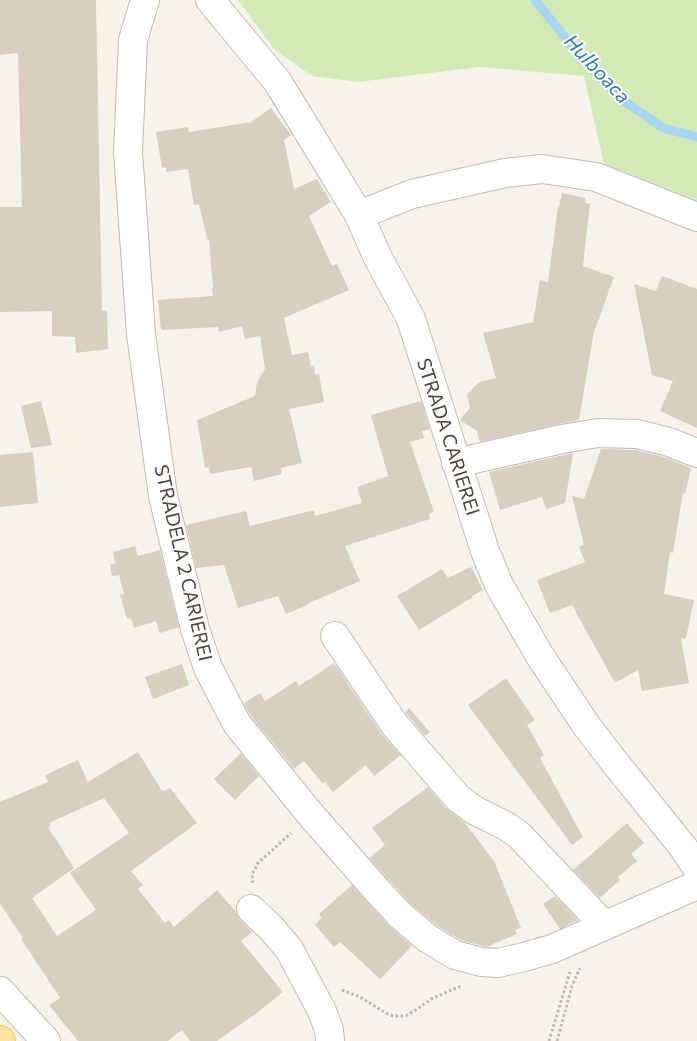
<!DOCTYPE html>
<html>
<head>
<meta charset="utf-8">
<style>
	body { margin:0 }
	canvas { display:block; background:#f6f3ec }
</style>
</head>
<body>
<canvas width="697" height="1041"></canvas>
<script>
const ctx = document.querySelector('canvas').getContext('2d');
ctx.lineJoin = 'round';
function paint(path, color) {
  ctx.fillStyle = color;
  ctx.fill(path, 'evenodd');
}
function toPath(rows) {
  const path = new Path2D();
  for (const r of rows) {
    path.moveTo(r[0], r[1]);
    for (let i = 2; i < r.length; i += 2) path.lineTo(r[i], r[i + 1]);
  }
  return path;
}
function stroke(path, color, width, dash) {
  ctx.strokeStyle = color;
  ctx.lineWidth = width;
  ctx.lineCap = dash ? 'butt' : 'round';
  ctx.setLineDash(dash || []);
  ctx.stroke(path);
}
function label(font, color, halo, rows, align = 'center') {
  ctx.font = font + ' Commissioner,sans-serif';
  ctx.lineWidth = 4;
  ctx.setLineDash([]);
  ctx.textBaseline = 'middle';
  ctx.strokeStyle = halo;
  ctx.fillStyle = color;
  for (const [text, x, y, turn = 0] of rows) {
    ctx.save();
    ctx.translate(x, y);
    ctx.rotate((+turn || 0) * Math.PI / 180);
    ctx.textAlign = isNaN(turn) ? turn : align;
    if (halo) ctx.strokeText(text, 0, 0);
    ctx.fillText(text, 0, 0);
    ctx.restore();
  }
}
paint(toPath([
	[238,0,697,0,697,200,604,164,584,76,479,67,358,82,312,76,274,49]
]), '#d2eab5');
stroke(toPath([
	[535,0,576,51,617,96,663,128,697,137]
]), '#a9d4f2', 9);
paint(toPath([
	[0,0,96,0,102,311,107,310,108,349,76,353,75,337,52,336,52,311,0,312,0,207,22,207,18,53,0,55],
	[271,108,291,135,284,140,294,189,317,179,331,202,309,216,332,266,337,264,349,290,284,318,292,355,308,352,311,366,314,365,315,375,319,374,324,402,289,409,302,463,281,468,282,474,254,481,251,467,210,474,209,467,205,468,197,420,255,396,257,382,265,369,260,336,245,339,242,326,219,332,218,327,161,330,158,300,213,296,212,288,213,288,209,240,207,239,199,204,194,205,188,169,166,172,166,167,162,168,156,132,188,127,189,132,251,122],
	[562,193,586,198,585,203,590,204,583,266,614,277,594,332,579,420,559,424,480,442,477,431,460,420,470,408,467,394,479,382,496,378,483,333,533,322,540,280,548,282,558,206,559,207],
	[662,276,697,289,697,428,660,411,673,381,652,375,634,284,656,291],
	[41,401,52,445,31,448,21,406],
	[421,401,430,429,422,431,424,438,410,442,434,512,429,514,430,519,345,546,360,581,307,604,308,605,286,614,278,596,238,608,224,565,196,568,186,525,246,511,250,526,314,510,315,516,362,503,357,487,388,476,371,415],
	[601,449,635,450,664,457,691,468,685,494,683,493,673,553,670,552,664,594,694,600,686,638,681,639,689,683,642,691,638,670,615,683,572,605,550,613,537,580,585,562,579,547,584,545,572,496,584,499],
	[33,452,38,503,0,507,0,455],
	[573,453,565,503,546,509,542,497,500,510,489,472],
	[135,546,138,556,160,550,179,627,160,633,156,621,134,628,131,618,127,619,120,595,124,594,119,575,112,576,110,565,115,563,113,552],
	[471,567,483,590,472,596,473,597,419,630,397,596,442,569,448,578],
	[334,663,381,733,401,755,374,776,366,765,333,792,325,782,323,784,304,761,294,769,250,715,244,703,260,693,265,701,296,681,299,686],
	[182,664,189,685,153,699,145,677],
	[506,678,535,720,527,725,544,755,540,758,583,837,572,845,468,705],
	[409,708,430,732,425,736,405,712],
	[138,752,162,791,164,790,165,791,170,788,197,823,131,871,143,885,138,889,165,923,169,920,174,927,217,890,236,912,240,920,252,932,241,941,283,992,258,1012,217,1041,190,1041,182,1030,168,1041,78,1041,49,1005,60,998,21,939,23,938,0,904,0,802,48,782,45,775,78,760,88,782],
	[104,798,129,833,70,873,96,910,57,936,32,898,74,868,48,827,51,826,49,823],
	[241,753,259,776,235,800,214,779],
	[428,787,446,808,464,822,494,861,521,928,515,930,517,934,486,947,461,940,436,925,411,904,369,858,385,845,372,828],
	[627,823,644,843,631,854,637,861,618,877,620,880,600,898,573,870],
	[352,885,389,926,412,946,380,979,340,942,334,947,315,925,322,918,319,914],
	[555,896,578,920,560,929,543,904]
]), '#d8cfc1');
const street = toPath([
	[145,0,133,40,128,152,141,334,163,496,195,629,208,668,237,724,311,815,375,888,400,915,427,938,455,955,481,962,498,963,524,957,552,949,697,885],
	[210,0,277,81,298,115,359,215,377,256,411,319,485,551,499,585,540,656,586,725,612,759,683,847,697,868],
	[359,215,412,194,505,173,542,169,596,177,697,217],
	[456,463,562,439,598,433,637,434,669,442,697,453],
	[335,636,394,724,458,798,474,810,506,826,519,835,604,925],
	[251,909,271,928,289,949,322,1011,329,1030,330,1041],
	[0,991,46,1041]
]);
const primary = toPath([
	[0,1040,1,1041]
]);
stroke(street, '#c2bbae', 30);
stroke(primary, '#e6c16a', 30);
stroke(toPath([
	[253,883,252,875,258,863,291,833],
	[342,990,360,997,386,1013,393,1016,401,1016,407,1015,416,1010,431,999,461,986],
	[549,1041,570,972],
	[557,1041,572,986,580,968]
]), '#c4b79f', 3, [2.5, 2.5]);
stroke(street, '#fff', 28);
stroke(primary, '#ffe39c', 28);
label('19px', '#4b4439', '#fff', [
	["STRADA CARIEREI",448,437,72],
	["STRADELA 2 CARIEREI",183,563,77]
]);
label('italic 20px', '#2e7ab2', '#fff', [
	["Hulboaca",597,69,47]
]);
</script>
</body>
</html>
